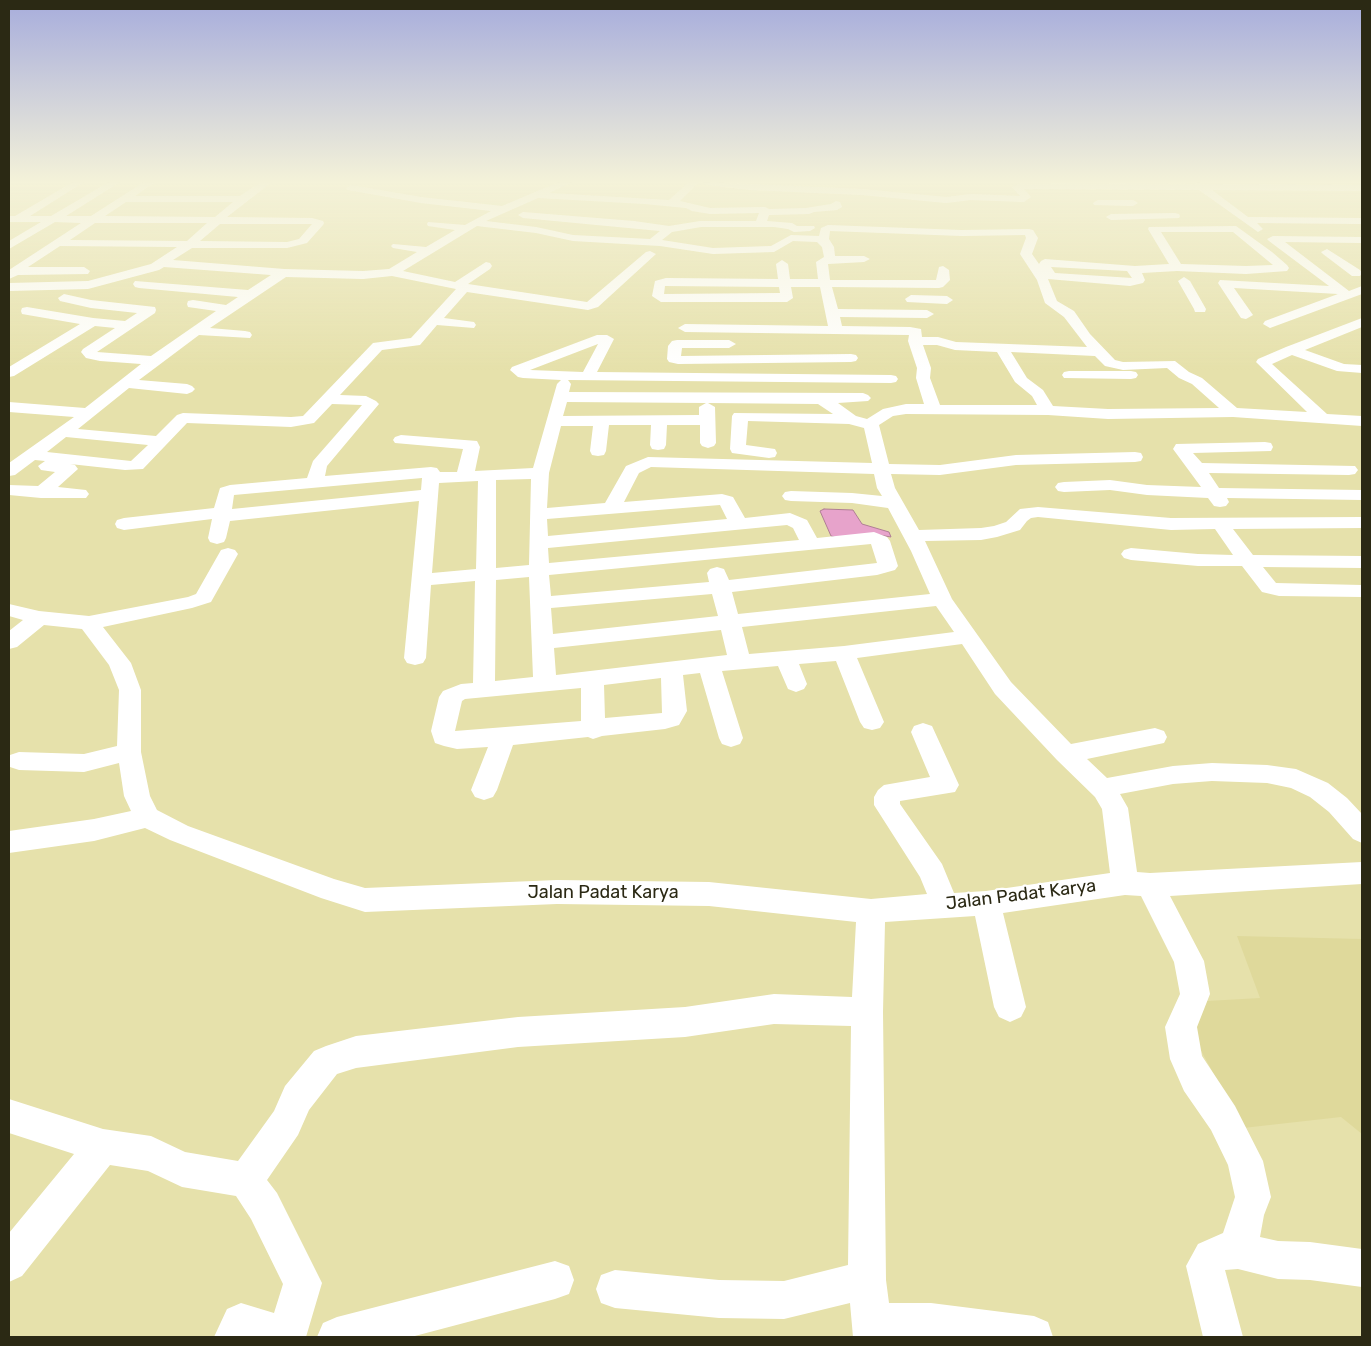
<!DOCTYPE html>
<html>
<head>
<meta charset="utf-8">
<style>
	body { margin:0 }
	#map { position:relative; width:1371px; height:1346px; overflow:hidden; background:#e6e1ab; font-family:Rubik,sans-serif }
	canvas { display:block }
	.frame { position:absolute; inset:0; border:10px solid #2b2914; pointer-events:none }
</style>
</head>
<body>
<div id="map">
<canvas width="1371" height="1346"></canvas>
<div class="frame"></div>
</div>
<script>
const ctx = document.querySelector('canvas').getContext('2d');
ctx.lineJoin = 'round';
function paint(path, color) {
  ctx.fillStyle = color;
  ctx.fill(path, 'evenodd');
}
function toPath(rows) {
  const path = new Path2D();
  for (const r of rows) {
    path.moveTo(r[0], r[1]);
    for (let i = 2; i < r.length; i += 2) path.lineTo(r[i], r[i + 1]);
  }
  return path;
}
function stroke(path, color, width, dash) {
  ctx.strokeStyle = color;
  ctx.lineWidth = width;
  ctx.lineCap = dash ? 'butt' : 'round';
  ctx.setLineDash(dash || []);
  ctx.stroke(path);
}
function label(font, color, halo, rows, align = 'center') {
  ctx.font = font + ' Rubik,sans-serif';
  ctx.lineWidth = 4.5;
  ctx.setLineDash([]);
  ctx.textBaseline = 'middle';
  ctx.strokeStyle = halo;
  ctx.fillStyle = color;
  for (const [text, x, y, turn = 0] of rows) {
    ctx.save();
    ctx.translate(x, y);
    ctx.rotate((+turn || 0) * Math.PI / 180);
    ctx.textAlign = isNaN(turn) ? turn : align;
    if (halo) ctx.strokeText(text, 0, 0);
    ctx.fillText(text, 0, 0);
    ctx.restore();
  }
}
paint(toPath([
	[1237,936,1362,939,1362,1134,1341,1117,1243,1128,1192,1034,1207,1001,1260,998]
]), '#dfd99b');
const water = toPath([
	[824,509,853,510,862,524,889,532,891,537,879,535,835,537,831,536,820,511,824,509]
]);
paint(water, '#e7a3cb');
stroke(water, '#af7e94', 1);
paint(toPath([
	[73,182,84,182,30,216,51,216,109,182,120,182,66,216,91,216,144,182,155,182,135,196,240,196,261,182,272,182,227,217,312,218,323,221,324,223,323,225,307,243,287,248,192,248,173,260,284,269,363,271,389,269,417,252,393,248,391,246,393,244,426,247,455,230,428,226,427,224,428,222,465,225,491,211,421,203,348,190,346,188,351,185,421,197,502,206,559,182,572,182,549,193,669,200,689,182,699,182,680,201,710,208,765,207,769,209,806,208,831,204,836,201,840,202,842,207,837,210,814,212,809,214,769,215,767,221,792,223,797,226,814,226,815,228,810,231,794,232,788,229,774,227,701,227,672,232,662,240,713,248,771,246,791,235,819,236,821,228,828,225,962,230,1029,229,1033,230,1038,238,1032,254,1039,264,1041,261,1045,259,1135,266,1169,264,1148,229,1149,227,1236,226,1272,252,1287,265,1289,268,1287,271,1246,274,1177,271,1142,273,1145,280,1143,283,1130,286,1048,279,1057,301,1074,311,1090,334,1115,360,1123,362,1175,361,1189,372,1202,378,1237,408,1307,412,1256,362,1258,359,1286,347,1362,318,1362,327,1305,350,1344,364,1362,365,1362,373,1337,371,1292,355,1272,364,1327,414,1362,416,1362,426,1233,417,1108,419,1048,415,906,414,893,416,879,425,889,464,940,465,1016,455,1135,452,1141,453,1143,457,1141,461,1135,462,1016,465,940,475,891,474,895,488,919,530,981,528,994,526,1006,522,1020,509,1038,507,1171,518,1362,517,1362,528,1233,529,1253,555,1362,556,1362,568,1263,567,1276,583,1362,585,1362,597,1279,596,1262,592,1242,566,1198,566,1131,560,1124,558,1121,554,1124,550,1131,548,1198,554,1233,555,1215,529,1171,530,1038,517,1031,518,1027,521,1020,530,997,537,981,540,925,541,952,599,1011,682,1071,744,1155,728,1164,731,1167,737,1164,743,1087,759,1107,778,1173,766,1212,763,1267,765,1296,769,1328,783,1347,798,1362,814,1362,843,1353,839,1329,812,1310,797,1291,788,1267,783,1212,781,1173,784,1120,794,1128,808,1137,872,1150,873,1362,862,1362,884,1170,896,1204,961,1210,994,1197,1027,1202,1056,1235,1106,1263,1161,1271,1197,1264,1215,1260,1237,1278,1241,1310,1242,1362,1249,1362,1287,1310,1280,1278,1279,1238,1269,1225,1270,1243,1337,1203,1337,1186,1266,1198,1244,1223,1233,1235,1197,1228,1165,1211,1130,1184,1091,1170,1059,1165,1027,1180,994,1174,962,1141,896,1125,895,1003,913,1026,1007,1021,1017,1010,1022,999,1017,994,1007,975,916,885,922,883,1012,886,1280,889,1303,931,1303,1034,1316,1048,1322,1053,1337,853,1337,850,1303,784,1319,719,1318,615,1308,601,1303,596,1289,601,1275,615,1270,719,1280,784,1281,848,1265,851,1026,774,1024,685,1037,518,1047,356,1068,337,1074,309,1110,298,1135,267,1180,277,1193,322,1283,306,1337,214,1337,227,1309,241,1303,274,1313,283,1284,251,1219,236,1196,182,1187,148,1171,110,1165,22,1276,9,1282,9,1233,74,1154,9,1133,9,1099,103,1129,151,1136,185,1152,238,1161,274,1111,285,1086,314,1051,326,1046,356,1036,518,1017,685,1007,774,994,852,997,856,922,709,906,557,904,365,912,321,898,170,840,145,828,94,841,9,853,9,831,94,819,131,811,124,796,119,763,84,772,19,770,10,767,10,755,19,752,84,754,117,746,119,690,109,665,82,629,44,625,17,647,9,649,9,631,23,620,9,616,9,604,39,611,89,616,188,597,196,594,221,550,228,548,235,550,238,554,211,602,192,608,103,627,131,663,141,690,141,752,150,796,157,810,188,826,334,879,365,888,557,880,709,882,871,899,927,894,920,877,874,805,874,797,878,790,884,785,930,777,911,732,914,726,923,723,932,726,959,785,955,792,900,801,900,804,942,864,954,893,986,891,1110,873,1102,809,1095,797,1057,760,995,694,962,644,857,658,884,722,880,728,872,730,864,728,860,722,836,661,799,664,807,684,804,689,796,692,788,689,778,666,722,671,743,738,740,744,731,747,722,744,719,738,700,673,683,675,687,711,679,725,665,729,602,736,593,739,588,737,513,745,497,790,493,797,484,800,475,797,471,790,488,747,457,749,444,746,435,743,431,731,439,697,443,691,461,684,473,683,475,581,431,585,426,658,423,663,415,665,407,663,404,658,419,501,230,521,226,538,224,542,217,544,210,542,208,538,212,519,124,530,117,528,115,524,117,520,124,518,214,508,220,488,230,485,307,478,313,461,362,405,332,404,314,423,291,427,187,423,143,469,125,470,70,464,75,465,78,469,58,487,86,490,89,494,86,498,41,498,9,495,9,485,38,486,55,472,41,470,38,466,45,461,35,460,15,475,9,476,9,463,74,417,9,412,9,402,85,408,141,364,100,361,86,358,81,352,83,349,115,328,95,326,14,376,9,377,9,367,80,324,22,314,21,311,22,308,27,307,93,318,125,321,137,313,91,308,60,301,58,298,64,294,91,300,155,307,156,310,155,313,97,352,151,356,216,311,188,307,187,304,188,301,193,300,226,305,238,297,139,288,135,287,133,284,135,281,248,290,271,275,164,267,159,270,88,289,9,291,9,283,88,281,151,264,177,247,60,246,28,267,84,267,90,271,88,274,18,275,9,279,9,270,81,223,55,222,9,249,9,241,41,222,9,222,9,216,15,216,73,182],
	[538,198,645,204,686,208,692,211,710,214,759,213,756,221,700,221,669,226,634,221,523,212,518,215,523,218,660,231,650,239,573,235,536,227,486,221,538,198],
	[126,202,233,202,215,217,105,216,126,202],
	[95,223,207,223,187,241,70,240,95,223],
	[220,224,312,224,299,239,287,242,200,241,220,224],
	[477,226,536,233,573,241,660,246,713,254,774,252,793,241,817,242,822,247,824,257,816,262,818,279,790,279,788,264,782,260,776,264,778,279,666,278,655,281,652,296,661,302,787,302,793,298,791,287,820,287,828,326,685,324,678,328,685,332,909,335,908,341,917,368,916,378,924,404,906,404,883,409,867,419,856,416,838,403,868,401,871,398,868,395,863,393,569,392,571,384,568,380,891,383,896,382,898,379,896,376,891,375,597,372,614,339,607,335,597,335,512,367,510,370,518,377,523,378,561,380,557,384,533,468,475,471,480,447,477,441,401,435,395,437,393,440,395,443,463,449,457,472,440,472,437,468,431,467,325,476,327,466,379,404,376,401,366,396,340,395,382,350,420,345,437,325,474,328,476,325,474,322,444,318,467,292,588,310,598,307,656,254,650,251,646,252,587,302,468,284,490,269,492,266,490,263,486,262,455,282,403,271,477,226],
	[830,231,962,236,1025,235,1026,238,1020,254,1037,280,1045,303,1064,317,1087,347,956,342,938,337,922,337,921,329,910,327,842,326,840,317,927,318,934,314,927,310,838,309,832,287,939,288,943,287,950,280,949,270,943,266,939,267,936,280,830,280,828,264,864,262,870,259,864,256,835,256,834,247,829,239,830,231],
	[1161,232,1233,232,1273,265,1246,266,1181,264,1161,232],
	[1051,267,1127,271,1132,278,1055,273,1051,267],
	[392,276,456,289,411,338,373,343,303,416,291,417,183,413,177,415,156,436,78,429,129,388,187,394,192,392,195,389,192,386,187,384,139,380,199,335,250,338,252,335,250,332,245,331,210,328,286,277,363,279,392,276],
	[665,286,779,287,780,293,664,294,665,286],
	[598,344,583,372,530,370,598,344],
	[923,345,937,345,955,350,997,352,1015,382,1032,396,1037,405,940,405,930,378,931,368,923,345],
	[1011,352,1095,356,1105,366,1123,370,1167,368,1179,378,1192,384,1219,408,1108,409,1053,406,1043,390,1027,378,1011,352],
	[567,402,706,403,699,407,699,415,563,416,567,402],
	[708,403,818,404,833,414,734,413,732,416,730,449,732,453,769,458,775,457,777,453,775,449,746,445,748,421,849,424,864,428,872,463,648,457,626,466,605,503,547,508,549,473,561,426,593,426,590,451,592,455,598,456,604,455,606,451,609,425,651,425,650,445,652,449,658,450,664,449,666,445,667,425,700,425,700,443,702,446,708,448,714,446,716,443,715,407,708,403],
	[66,437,148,445,131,461,47,452,66,437],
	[651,467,874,474,877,488,882,496,852,493,791,491,785,492,782,496,785,500,791,501,852,503,888,508,911,551,930,594,738,614,732,592,877,575,895,570,898,566,890,541,887,537,874,532,817,538,807,520,790,513,745,518,733,497,722,494,624,502,639,473,651,467],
	[422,478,421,490,232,509,234,495,422,478],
	[531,479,529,565,496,568,496,480,531,479],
	[478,481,476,569,432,573,439,483,478,481],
	[720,505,727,519,548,536,547,519,720,505],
	[787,525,793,528,799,540,549,563,548,548,787,525],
	[871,544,877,563,729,580,724,569,717,567,710,569,707,573,709,582,551,596,549,575,871,544],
	[529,577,533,677,495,681,496,580,529,577],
	[712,594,718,616,553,634,551,608,712,594],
	[936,606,954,632,844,646,749,654,742,627,936,606],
	[721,630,727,655,556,675,554,648,721,630],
	[661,678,662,713,605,718,604,685,661,678],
	[581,688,581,721,455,731,462,701,465,699,581,688],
	[703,182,862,189,946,197,971,194,1020,196,1012,187,1022,183,1195,184,1199,182,1204,184,1362,185,1362,191,1212,190,1248,217,1362,218,1362,224,1257,223,1263,229,1258,232,1199,190,1024,189,1031,197,1024,202,971,200,946,203,862,195,750,190,708,185,703,182],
	[1098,200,1133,200,1138,203,1133,206,1094,205,1093,203,1098,200],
	[1175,213,1179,214,1180,216,1179,218,1111,220,1106,217,1111,214,1175,213],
	[1273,236,1362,237,1362,243,1285,242,1349,291,1362,286,1362,294,1270,328,1263,324,1265,321,1338,294,1234,288,1253,315,1246,319,1241,318,1218,283,1220,280,1329,286,1269,241,1267,239,1273,236],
	[1327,249,1360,270,1362,273,1360,276,1352,276,1323,254,1321,252,1327,249],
	[1184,277,1190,281,1206,309,1205,312,1195,312,1194,309,1178,281,1184,277],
	[911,295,947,296,953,300,947,304,907,302,905,299,911,295],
	[677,340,729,340,736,344,729,348,682,348,681,356,851,354,856,355,858,358,856,361,851,362,678,364,669,362,667,359,668,346,672,341,677,340],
	[1069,371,1131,371,1136,372,1138,375,1136,378,1131,379,1064,378,1062,375,1064,372,1069,371],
	[1265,442,1271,443,1273,447,1271,451,1193,453,1202,463,1355,466,1358,470,1355,474,1349,475,1209,473,1219,488,1362,490,1362,500,1227,498,1229,502,1226,506,1220,507,1214,506,1208,498,1147,495,1110,490,1064,492,1058,491,1055,487,1058,483,1064,482,1110,480,1147,485,1201,487,1173,449,1176,444,1265,442],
	[555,1261,569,1266,574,1280,569,1294,555,1299,411,1337,317,1337,323,1323,337,1317,555,1261]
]), '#fff');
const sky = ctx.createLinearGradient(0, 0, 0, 370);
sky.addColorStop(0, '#a7addc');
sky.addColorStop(0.49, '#f4f2d9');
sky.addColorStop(1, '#f4f2d900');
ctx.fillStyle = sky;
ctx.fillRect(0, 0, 1371, 370);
label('18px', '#2b2914', '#fff', [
	["Jalan Padat Karya",603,893],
	["Jalan Padat Karya",1021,895,-7]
]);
</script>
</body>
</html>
